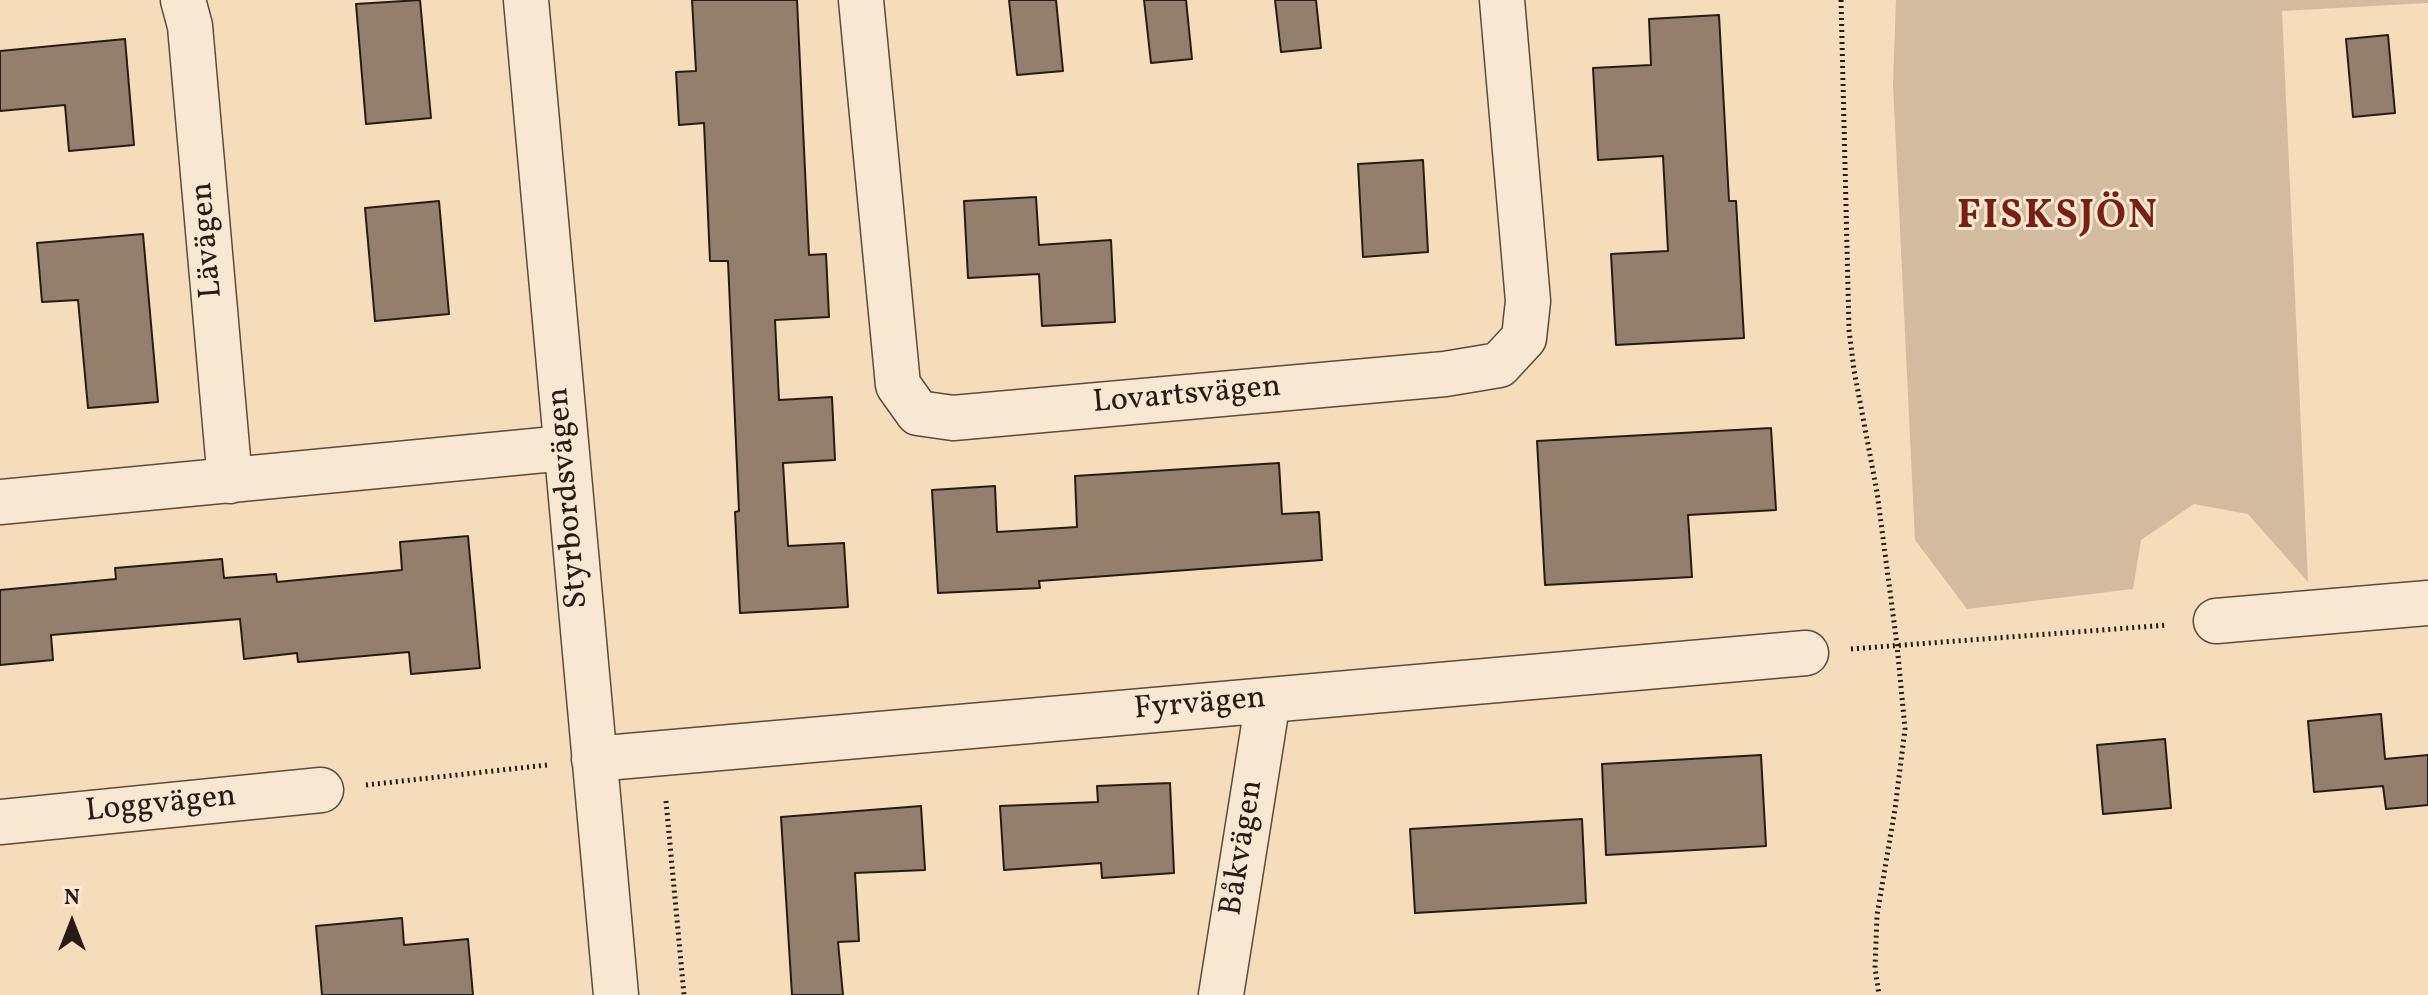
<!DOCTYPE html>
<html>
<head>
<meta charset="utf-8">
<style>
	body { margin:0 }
	#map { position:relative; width:2428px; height:995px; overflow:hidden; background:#f5dcba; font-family:Vollkorn,serif }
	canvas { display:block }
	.north { position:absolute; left:32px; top:883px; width:80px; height:80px; -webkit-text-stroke:6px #f8e8d2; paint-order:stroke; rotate:0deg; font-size:22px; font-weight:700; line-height:32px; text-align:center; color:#281b15 }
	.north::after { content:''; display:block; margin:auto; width:28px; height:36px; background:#281b15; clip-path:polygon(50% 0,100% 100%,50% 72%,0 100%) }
</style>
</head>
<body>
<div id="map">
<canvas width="2428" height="995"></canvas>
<div class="north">N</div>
</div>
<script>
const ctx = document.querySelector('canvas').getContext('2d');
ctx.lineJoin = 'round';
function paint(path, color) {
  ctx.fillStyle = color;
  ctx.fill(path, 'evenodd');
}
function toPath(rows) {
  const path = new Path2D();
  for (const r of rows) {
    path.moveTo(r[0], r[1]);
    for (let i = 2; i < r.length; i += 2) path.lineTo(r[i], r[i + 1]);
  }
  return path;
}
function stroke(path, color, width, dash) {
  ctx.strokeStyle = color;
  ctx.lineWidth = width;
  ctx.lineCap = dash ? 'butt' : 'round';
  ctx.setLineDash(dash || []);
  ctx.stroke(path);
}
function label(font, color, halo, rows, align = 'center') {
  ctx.font = font + ' Vollkorn,serif';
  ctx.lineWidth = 6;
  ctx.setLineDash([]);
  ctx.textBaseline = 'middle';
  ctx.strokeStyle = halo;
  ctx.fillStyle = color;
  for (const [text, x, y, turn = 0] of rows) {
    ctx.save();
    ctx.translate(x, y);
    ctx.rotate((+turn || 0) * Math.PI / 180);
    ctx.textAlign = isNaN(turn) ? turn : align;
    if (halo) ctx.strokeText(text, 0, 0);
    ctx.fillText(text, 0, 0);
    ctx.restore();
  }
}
paint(toPath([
	[1896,0,2428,0,2428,3,2282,11,2308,582,2248,514,2194,504,2141,540,2133,589,1967,609,1915,540,1893,84]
]), '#d2bb9e');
const building = toPath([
	[420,0,431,118,366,124,356,4,420,0],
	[692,0,797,0,809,255,826,254,829,317,775,320,779,400,832,397,835,460,783,463,788,546,844,543,848,607,740,613,735,512,739,511,728,261,710,261,704,123,679,125,676,72,696,71,692,0],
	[1009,0,1056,0,1063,71,1017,75,1009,0],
	[1144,0,1186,0,1192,59,1151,63,1144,0],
	[1275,0,1316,0,1321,48,1281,52,1275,0],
	[1719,15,1729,201,1736,201,1744,338,1616,345,1611,254,1668,251,1663,156,1598,160,1593,68,1651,65,1649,19,1719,15],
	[2388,35,2395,113,2353,117,2346,39,2388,35],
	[125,39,134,145,69,151,65,105,0,111,0,51,125,39],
	[1423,160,1428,252,1363,257,1358,164,1423,160],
	[1036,197,1039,245,1111,240,1115,322,1042,326,1039,274,968,278,964,201,1036,197],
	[439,201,449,314,375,321,365,208,439,201],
	[143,234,158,402,88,408,78,300,42,302,37,243,143,234],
	[1771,428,1776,510,1688,515,1692,577,1545,585,1537,441,1771,428],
	[1279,463,1282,514,1319,512,1322,560,1039,581,1040,588,938,593,932,490,995,486,997,532,1077,527,1075,476,1279,463],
	[468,536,480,668,411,674,409,652,298,662,297,653,244,659,240,619,51,635,53,660,0,665,0,590,116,579,115,568,222,559,224,578,276,574,277,582,402,570,400,542,468,536],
	[2381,714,2385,759,2428,755,2428,805,2386,809,2383,786,2314,792,2308,721,2381,714],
	[2165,739,2171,808,2103,814,2097,745,2165,739],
	[1761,755,1766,846,1606,855,1602,764,1761,755],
	[1170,783,1174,873,1102,878,1101,863,1004,870,1000,806,1098,802,1097,786,1170,783],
	[921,806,925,870,855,873,859,941,838,942,843,995,792,995,781,817,921,806],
	[1582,819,1586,903,1415,913,1410,829,1582,819],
	[402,918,404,945,468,939,473,995,322,995,316,926,402,918]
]);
paint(building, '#937f6b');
stroke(building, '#281b15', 2);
const minor = toPath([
	[183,0,190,26,230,481],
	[526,0,616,995],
	[861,0,898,385,918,413,953,418,1445,374,1499,365,1524,338,1528,301,1502,0],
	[0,502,565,448],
	[2216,621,2428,603],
	[594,759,1806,653],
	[0,822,321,790],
	[1221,995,1268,700]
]);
stroke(minor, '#5b4b3e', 47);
stroke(toPath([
	[1841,0,1849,330,1854,370,1877,492,1897,645,1905,729,1895,809,1877,915,1875,968,1879,995],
	[1851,649,2168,625],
	[366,785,547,765],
	[666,801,684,995]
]), '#281b15', 5, [2, 4]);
stroke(minor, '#f8e8d2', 44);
label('32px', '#281b15', '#f8e8d2', [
	["Lävägen",209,240,-95],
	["Lovartsvägen",1187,397,-5],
	["Styrbordsvägen",570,498,-95],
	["Fyrvägen",1200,706,-5],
	["Loggvägen",161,806,-6],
	["Båkvägen",1244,848,-81]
]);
ctx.letterSpacing = '2px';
label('bold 40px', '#7a1f14', '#f8e8d2', [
	["FISKSJÖN",2058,220]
]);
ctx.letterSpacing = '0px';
</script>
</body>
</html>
